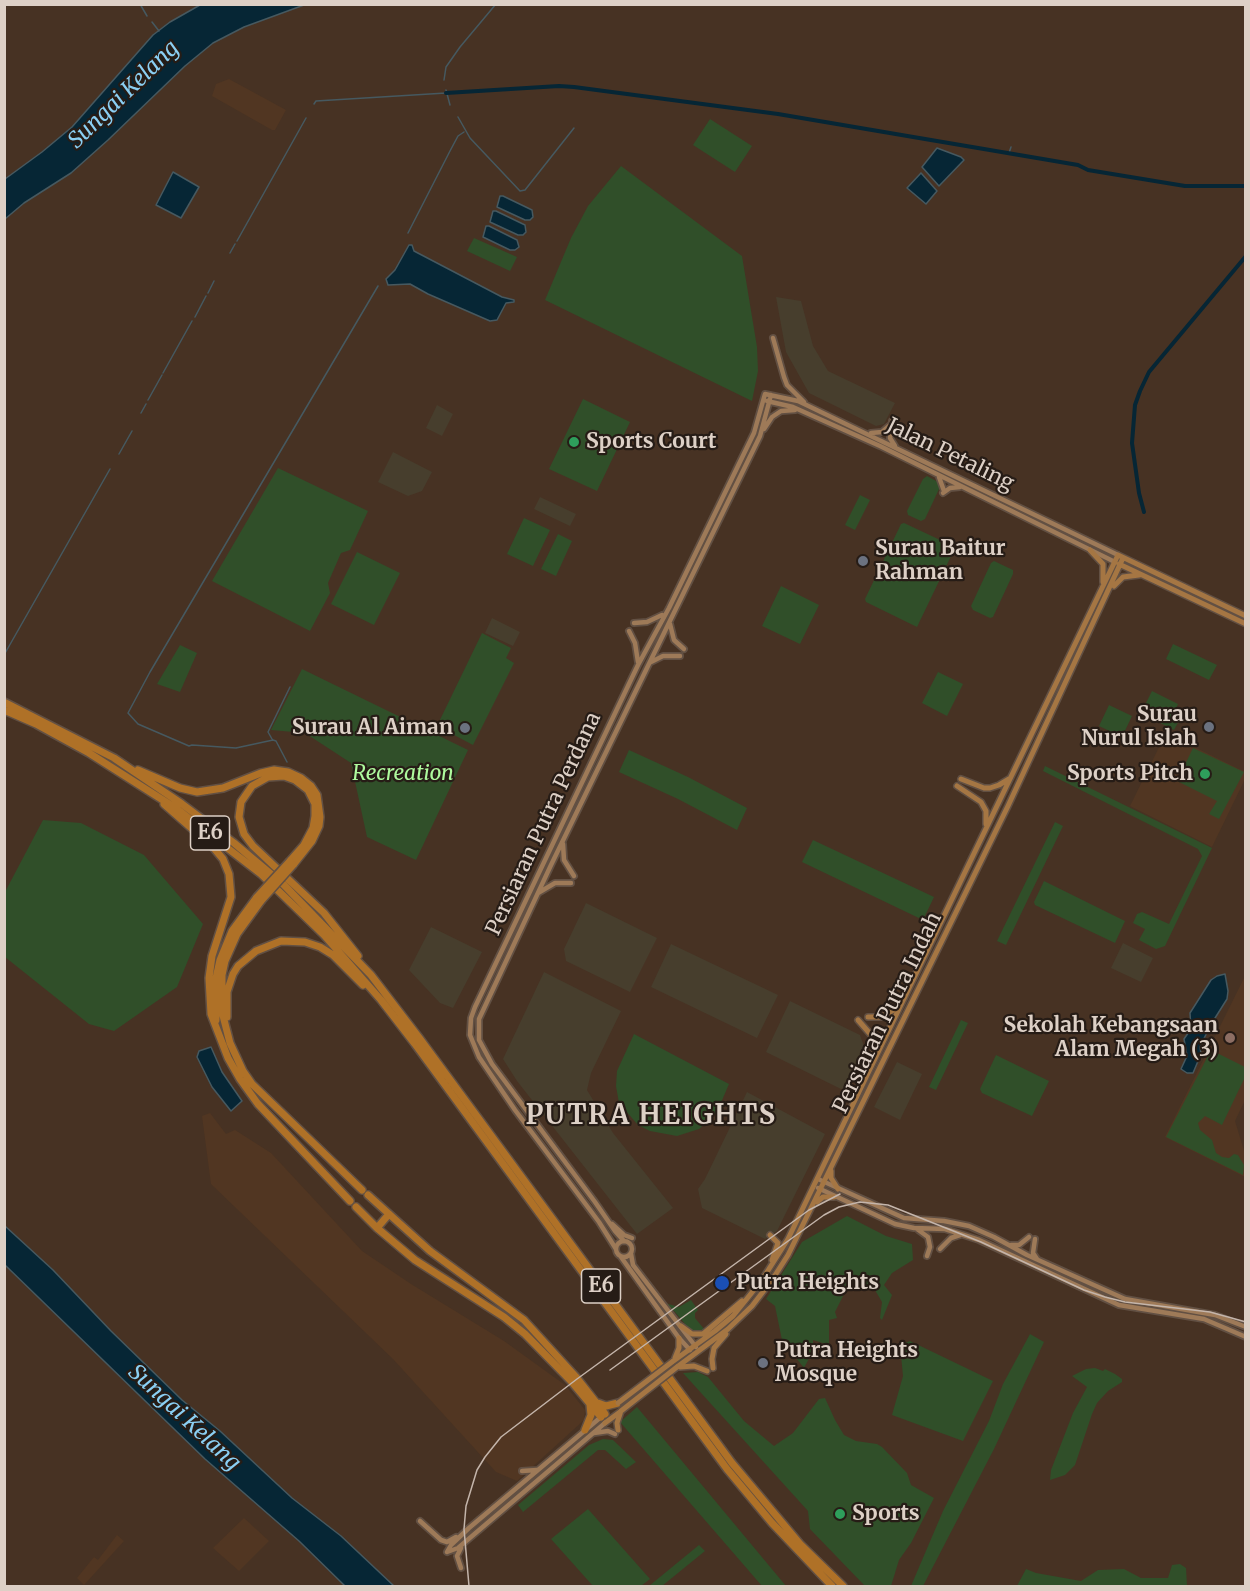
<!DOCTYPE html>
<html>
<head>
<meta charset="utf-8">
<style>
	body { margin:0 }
	#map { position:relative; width:1250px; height:1591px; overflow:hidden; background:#473223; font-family:Merriweather,serif }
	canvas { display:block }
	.frame { position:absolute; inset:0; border:6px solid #ddd0c6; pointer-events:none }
</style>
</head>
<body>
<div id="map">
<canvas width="1250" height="1591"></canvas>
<div class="frame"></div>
</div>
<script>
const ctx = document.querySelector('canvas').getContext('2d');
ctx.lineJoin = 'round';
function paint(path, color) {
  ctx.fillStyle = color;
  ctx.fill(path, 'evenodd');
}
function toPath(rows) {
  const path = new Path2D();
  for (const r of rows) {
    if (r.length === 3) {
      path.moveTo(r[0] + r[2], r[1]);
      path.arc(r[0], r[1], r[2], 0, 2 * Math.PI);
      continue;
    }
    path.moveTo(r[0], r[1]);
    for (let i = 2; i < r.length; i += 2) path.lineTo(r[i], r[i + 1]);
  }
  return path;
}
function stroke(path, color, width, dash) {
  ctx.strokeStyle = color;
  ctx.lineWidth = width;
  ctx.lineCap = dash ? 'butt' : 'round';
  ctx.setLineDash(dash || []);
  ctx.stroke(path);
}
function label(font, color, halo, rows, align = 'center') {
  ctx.font = font + ' Merriweather,serif';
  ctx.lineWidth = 4.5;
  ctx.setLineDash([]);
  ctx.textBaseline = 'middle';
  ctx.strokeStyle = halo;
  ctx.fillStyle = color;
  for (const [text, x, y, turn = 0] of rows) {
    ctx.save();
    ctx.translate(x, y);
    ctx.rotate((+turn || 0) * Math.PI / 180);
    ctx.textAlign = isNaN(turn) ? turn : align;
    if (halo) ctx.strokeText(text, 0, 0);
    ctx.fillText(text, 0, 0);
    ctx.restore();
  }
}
paint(toPath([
	[776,297,801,301,813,346,828,371,895,403,884,424,876,426,809,393,786,352],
	[437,405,453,414,442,436,426,428],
	[393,452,432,472,422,491,408,496,378,482],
	[540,497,576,514,570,526,534,509],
	[492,618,520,632,513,646,485,633],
	[586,903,657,938,630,992,566,961,564,949],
	[431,927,482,952,453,1008,440,1003,409,970],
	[1123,943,1153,958,1141,982,1111,968],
	[671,944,778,995,757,1038,651,987],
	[544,972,621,1011,591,1073,587,1090,613,1133,673,1208,637,1234,517,1081,503,1059],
	[790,1001,860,1035,866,1052,850,1087,841,1089,766,1052],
	[897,1062,922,1074,900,1120,874,1107],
	[747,1092,825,1134,777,1231,765,1239,702,1208,698,1189,705,1179]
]), '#473e2d');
paint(toPath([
	[229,79,286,110,275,130,272,130,212,96,216,84],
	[1166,733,1245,772,1245,779,1212,847,1130,806],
	[1245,976,1245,1100,1235,1121,1245,1154,1245,1177,1165,1137],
	[210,1113,226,1134,235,1130,271,1153,362,1251,411,1284,504,1341,565,1385,585,1410,584,1420,517,1481,496,1472,393,1359,211,1184,202,1116],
	[244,1518,269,1541,239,1571,213,1548],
	[117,1535,124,1541,84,1585,77,1578,94,1557,98,1560]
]), '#513622');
paint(toPath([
	[710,119,752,146,735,172,693,145],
	[621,166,742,256,757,347,758,371,752,401,545,300,571,238,588,206],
	[474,238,517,257,510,271,467,251],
	[583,399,630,422,597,491,549,469],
	[278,468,368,511,350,550,341,553,328,583,330,593,310,631,212,581],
	[927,476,938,482,940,487,925,519,921,521,908,515,907,511,923,479],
	[860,495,870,500,855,530,845,525],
	[524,518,550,530,533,566,507,554],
	[904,523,953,546,954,550,917,627,866,602,865,599,901,524],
	[558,534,572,541,556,576,541,569],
	[357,552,400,573,374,625,331,604],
	[994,561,1013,570,1013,574,993,617,990,618,973,610,971,606,991,563],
	[781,586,819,605,800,644,762,626],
	[482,633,511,648,506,658,514,663,473,745,437,726],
	[1173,644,1217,665,1209,680,1166,659],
	[180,645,197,653,180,692,157,684],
	[302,669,468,750,416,860,367,837,351,763,305,733,271,730],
	[938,672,963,684,947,716,922,703],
	[1152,691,1178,704,1175,711,1182,715,1174,730,1141,713],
	[1109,705,1132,716,1122,737,1099,726],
	[1193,748,1244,772,1219,819,1209,814,1217,801,1177,781],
	[629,750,688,777,747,808,737,830,678,799,619,772],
	[1045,766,1212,848,1165,946,1156,949,1139,940,1145,929,1133,923,1137,914,1142,912,1169,924,1202,856,1198,849,1043,771],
	[43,820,81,823,144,855,203,924,177,987,114,1031,89,1024,5,957,5,892],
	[1055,822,1063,826,1006,945,997,941],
	[813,840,934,897,923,920,802,862],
	[1044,881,1125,921,1115,943,1035,905,1034,902],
	[961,1020,968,1023,936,1090,929,1087],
	[634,1034,729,1084,717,1112,699,1129,677,1136,650,1131,638,1125,619,1103,616,1086,617,1071],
	[1211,1050,1245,1067,1245,1077,1222,1125,1205,1116,1198,1123,1200,1130,1212,1140,1216,1153,1222,1157,1229,1158,1234,1154,1238,1155,1244,1165,1243,1175,1166,1137],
	[996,1055,1049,1081,1032,1116,982,1093,980,1089],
	[847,1216,886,1236,912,1244,913,1260,892,1273,884,1285,892,1295,882,1320,880,1318,882,1302,875,1290,859,1283,848,1286,835,1312,837,1318,829,1320,829,1345,813,1340,813,1351,804,1368,782,1340,775,1306,766,1299,802,1242],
	[691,1300,698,1310,695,1313,695,1318,705,1330,701,1332,693,1332,689,1329,675,1312,665,1303,679,1307],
	[1030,1334,1044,1342,994,1449,923,1586,911,1586,943,1511,989,1421,1003,1384],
	[910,1341,993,1381,963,1441,892,1415,903,1376,900,1345],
	[1095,1368,1103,1371,1105,1369,1115,1374,1122,1379,1122,1382,1108,1391,1097,1403,1092,1414,1075,1465,1065,1475,1050,1480,1051,1470,1073,1413,1087,1387,1072,1376,1086,1369],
	[698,1372,708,1377,744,1421,774,1446,793,1433,819,1399,825,1398,835,1420,844,1435,856,1441,877,1444,882,1447,907,1473,911,1485,934,1498,911,1543,899,1560,891,1586,865,1586,810,1529,808,1511,683,1373],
	[637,1407,786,1586,762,1586,620,1422],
	[603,1439,613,1440,636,1462,626,1469,605,1450,598,1450,523,1512,518,1505,589,1445],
	[588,1509,650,1579,641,1586,593,1586,551,1539],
	[699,1545,705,1551,662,1586,649,1586],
	[1180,1564,1186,1568,1187,1586,1017,1586,1026,1569,1036,1573,1081,1581,1098,1570,1124,1569,1141,1578,1168,1578,1172,1565]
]), '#304f29');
const water = toPath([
	[200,5,304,5,244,27,213,43,185,66,108,140,71,173,24,203,5,219,5,179,42,152,72,127,153,35,170,22,200,5],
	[937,148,961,157,964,160,939,186,922,167,937,148],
	[173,172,199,187,181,218,156,205,173,172],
	[921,173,937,191,926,204,907,188,921,173],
	[500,196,503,196,532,210,533,217,530,220,525,220,497,207,500,196],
	[493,211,496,211,525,225,526,232,523,235,518,235,490,222,493,211],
	[486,226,489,226,517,240,519,247,515,250,510,250,483,237,486,226],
	[409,245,412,245,414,251,502,297,514,300,514,302,506,303,497,320,490,321,428,294,410,284,388,285,386,279,395,270,409,245],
	[1225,974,1228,991,1227,999,1210,1026,1200,1047,1201,1054,1193,1073,1187,1073,1181,1069,1187,1056,1184,1039,1191,1029,1190,1013,1211,980,1217,976,1225,974],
	[211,1047,222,1072,242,1101,231,1111,212,1087,197,1057,199,1051,211,1047],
	[5,1226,53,1270,111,1331,182,1400,220,1431,292,1498,341,1536,394,1586,345,1586,299,1541,205,1459,5,1265,5,1226]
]);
paint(water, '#062635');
stroke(water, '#465960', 1.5);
stroke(toPath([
	[140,4,147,16],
	[152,22,159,31],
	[444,80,446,67,460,47,496,4],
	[446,90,450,105],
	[314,104,316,101,446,93],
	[458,117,470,138,520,191,525,190,574,128],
	[1009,153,1011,147],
	[408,233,450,151,458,136,464,132],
	[237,241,306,118],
	[230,253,235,244],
	[208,293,214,281],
	[195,317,206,296],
	[163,373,192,321],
	[148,400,162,375],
	[141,413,146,404],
	[119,454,132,431],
	[4,655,110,469],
	[272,739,268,732,290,687],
	[287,762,276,741,273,740,236,748,192,745,189,746,138,724,128,713,150,672,378,286],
	[4,1584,7,1586]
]), '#465960', 1.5);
stroke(toPath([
	[446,93,559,86,574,87,778,114,1078,165,1088,170,1185,186,1246,186],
	[1144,512,1139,493,1132,443,1135,405,1140,391,1149,372,1246,256]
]), '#062635', 4);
const secondary = toPath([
	[773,338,784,377,787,385,804,402],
	[767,401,793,407,880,446,1115,562],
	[892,421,890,438,895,446],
	[764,429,772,417,781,411,795,410],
	[871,433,882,432,889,426],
	[939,477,944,491],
	[943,493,950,488,960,487],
	[634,623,647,622,662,615],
	[670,624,674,640,684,649],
	[629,631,635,643,638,662],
	[651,662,663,656,680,656],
	[563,844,564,860,574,876],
	[538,893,555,883,571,883],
	[818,1179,904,1218,944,1221,969,1226,994,1237,1027,1255,1125,1299,1215,1315,1246,1327],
	[818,1188,895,1224,914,1228,945,1229,979,1240,1119,1305,1204,1319,1246,1337],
	[612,1224,624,1235,632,1238],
	[917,1229,928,1237,930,1247,927,1256],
	[1035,1239,1033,1253,1037,1259],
	[624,1249,8],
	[624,1241,615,1231,595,1202,492,1064,479,1040,479,1019,551,865,760,436,771,395],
	[1011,1245,1019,1245,1029,1237],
	[616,1249,599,1222,515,1110,479,1057,470,1035,471,1018,475,1007,638,665,669,608,754,433,765,394,798,401,1118,555],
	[940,1249,951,1238,960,1235],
	[631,1254,633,1265,696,1347],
	[621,1257,679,1338,690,1350],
	[594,1433,608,1431,615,1434],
	[522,1471,537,1470],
	[420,1521,441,1540,447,1542,456,1537],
	[447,1552,451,1545,469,1528,601,1417],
	[447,1552,458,1548,605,1423],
	[461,1568,457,1556,461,1548]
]);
const primary = toPath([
	[1090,550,1103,564,1103,582],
	[1119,564,1246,624],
	[1114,586,1123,577,1139,575],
	[961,779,984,788,990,788,999,785,1009,779],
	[957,786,981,802,986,811,986,824],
	[868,1017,881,1017,897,1008],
	[858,1020,872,1036,875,1056],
	[831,1171,831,1178,838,1189],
	[817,1202,823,1197,834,1197],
	[770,1235,778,1243,772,1260],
	[681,1326,692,1334,703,1334,742,1301],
	[675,1358,679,1348,679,1338],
	[672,1362,715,1331,733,1316,762,1280,788,1239,1118,555,1246,616],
	[677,1367,728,1329,752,1306,772,1280,788,1255,1008,806,1123,558],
	[680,1367,694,1366,707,1371],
	[713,1368,712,1359,714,1348,726,1334],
	[605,1423,620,1412],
	[618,1430,617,1423,621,1411]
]);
const highway = toPath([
	[4,702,114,758,182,804,234,843,284,885,371,975,420,1039,732,1463,800,1544,843,1586],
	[4,710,36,724,89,753,177,809,261,874,324,935,381,1000,415,1044,727,1469,772,1523,832,1586],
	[138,770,180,788,197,792,223,788,261,773,274,770,288,772,301,778,311,786,317,795,320,817,319,826,312,841,293,865],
	[164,804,213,847,223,859,229,874,231,897,212,956,209,978,211,1014,228,1058,240,1079,258,1104,350,1201],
	[290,861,304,845,313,828,315,816,315,804,308,790,295,780,284,776,268,777,252,786,241,802,239,817,244,834,253,846,324,913,358,956],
	[261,901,237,934,225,961,222,975,222,1012,230,1043,243,1071,252,1084,362,1190],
	[227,1017,227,992,233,974,238,966,256,951,281,941,305,942,320,947,333,955,363,985],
	[216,1020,216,978,220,960,232,931,257,897],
	[368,1195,430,1251,524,1320,576,1377,605,1414],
	[356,1207,377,1228,415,1260,504,1317,525,1334,571,1381,601,1417],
	[377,1228,389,1214],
	[598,1403,606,1406,618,1403],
	[585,1430,591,1415,590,1405]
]);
stroke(secondary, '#625043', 8);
stroke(primary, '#625043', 8);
stroke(highway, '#625043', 10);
stroke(secondary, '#9e7a58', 4.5);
stroke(primary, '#a57643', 5);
stroke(highway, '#af7127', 7);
stroke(toPath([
	[610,1370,824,1215,839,1207,860,1202,888,1205,981,1242,1084,1290,1105,1297,1125,1302,1210,1312,1246,1322],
	[469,1586,464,1529,466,1506,477,1470,485,1457,501,1437,577,1379,809,1210,840,1194]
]), '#c4b5ab', 1.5);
const primaryBridge = toPath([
	[618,1403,672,1362],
	[621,1411,677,1367]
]);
const highwayBridge = toPath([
	[257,897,290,861],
	[261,901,293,865]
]);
stroke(primaryBridge, '#625043', 8, []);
stroke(highwayBridge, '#625043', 10, []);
stroke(primaryBridge, '#a57643', 5);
stroke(highwayBridge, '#af7127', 7);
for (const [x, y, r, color] of [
	[574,442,6,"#2e9e5b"],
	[863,561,6,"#6b7280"],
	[1209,727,6,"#6b7280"],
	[465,728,6,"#6b7280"],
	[1205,774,6,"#2e9e5b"],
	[1230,1038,6,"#8d6e63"],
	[722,1283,8,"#1a4fb4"],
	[763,1363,6,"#6b7280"],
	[840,1514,6,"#2e9e5b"]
]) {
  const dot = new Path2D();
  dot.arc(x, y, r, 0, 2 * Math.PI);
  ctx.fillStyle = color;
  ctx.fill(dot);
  stroke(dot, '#261c16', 2);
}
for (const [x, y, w] of [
	[210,833,39],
	[601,1286,39]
]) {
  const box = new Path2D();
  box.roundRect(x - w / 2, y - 17, w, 34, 4.5);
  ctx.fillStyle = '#261c16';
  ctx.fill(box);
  stroke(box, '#ddd0c6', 1.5);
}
label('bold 20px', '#ddd0c6', null, [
	["E6",210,833],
	["E6",601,1286]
]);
label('bold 21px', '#ddd0c6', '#261c16', [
	["Sports Court",586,442],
	["Surau Baitur",875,549],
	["Rahman",875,573],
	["Surau",1197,715,"right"],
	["Nurul Islah",1197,739,"right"],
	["Surau Al Aiman",453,728,"right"],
	["Sports Pitch",1193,774,"right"],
	["Sekolah Kebangsaan",1218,1026,"right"],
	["Alam Megah (3)",1218,1050,"right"],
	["Putra Heights",736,1283],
	["Putra Heights",775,1351],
	["Mosque",775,1375],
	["Sports",852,1514]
], 'left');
label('21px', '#ddd0c6', '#261c16', [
	["Jalan Petaling",950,455,26],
	["Persiaran Putra Perdana",544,824,-65],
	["Persiaran Putra Indah",888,1013,-64]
]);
label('italic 21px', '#aefa9d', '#261c16', [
	["Recreation",403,774]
]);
label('italic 22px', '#8acff3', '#261c16', [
	["Sungai Kelang",124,95,-44],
	["Sungai Kelang",184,1418,43]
]);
ctx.letterSpacing = '1.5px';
label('bold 27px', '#ddd0c6', '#261c16', [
	["PUTRA HEIGHTS",651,1116]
]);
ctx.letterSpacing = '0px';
</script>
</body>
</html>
